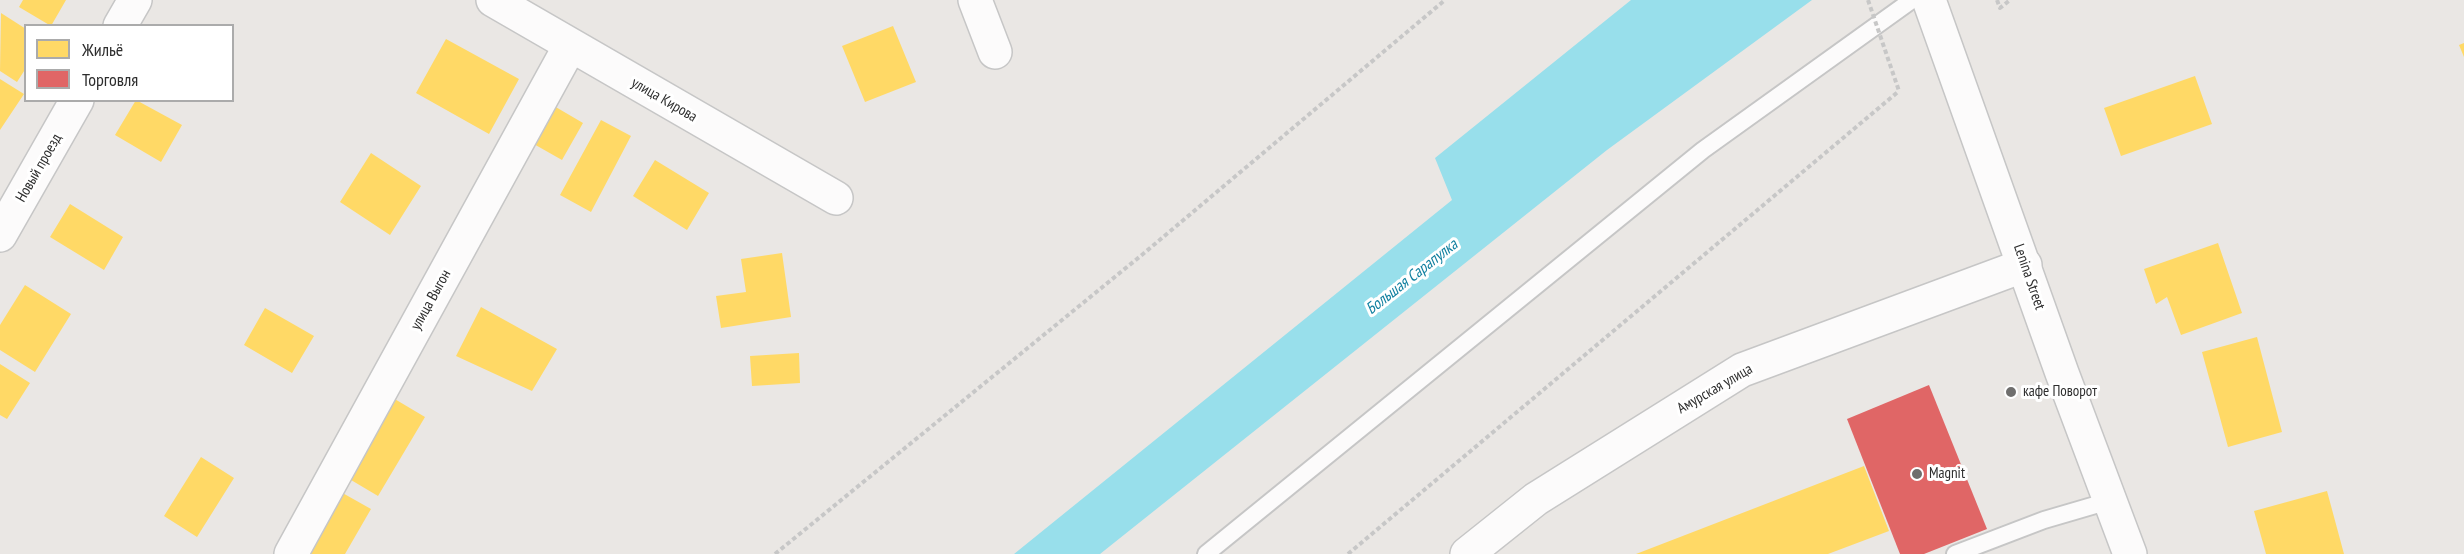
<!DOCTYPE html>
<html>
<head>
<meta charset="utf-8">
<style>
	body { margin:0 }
	#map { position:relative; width:2464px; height:554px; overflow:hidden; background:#eae7e4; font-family:"PT Sans Narrow",sans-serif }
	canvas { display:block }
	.legend { position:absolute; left:24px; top:24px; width:210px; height:78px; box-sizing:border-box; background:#fff; border:2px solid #ababab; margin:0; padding:8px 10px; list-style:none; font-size:18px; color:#2d2d2d }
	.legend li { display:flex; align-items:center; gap:12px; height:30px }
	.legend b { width:30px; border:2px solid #ababab }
</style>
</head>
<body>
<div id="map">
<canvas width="2464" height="554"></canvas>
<ul class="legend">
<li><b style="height:16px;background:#ffd966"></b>Жильё</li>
<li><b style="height:16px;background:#e06666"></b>Торговля</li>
</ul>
</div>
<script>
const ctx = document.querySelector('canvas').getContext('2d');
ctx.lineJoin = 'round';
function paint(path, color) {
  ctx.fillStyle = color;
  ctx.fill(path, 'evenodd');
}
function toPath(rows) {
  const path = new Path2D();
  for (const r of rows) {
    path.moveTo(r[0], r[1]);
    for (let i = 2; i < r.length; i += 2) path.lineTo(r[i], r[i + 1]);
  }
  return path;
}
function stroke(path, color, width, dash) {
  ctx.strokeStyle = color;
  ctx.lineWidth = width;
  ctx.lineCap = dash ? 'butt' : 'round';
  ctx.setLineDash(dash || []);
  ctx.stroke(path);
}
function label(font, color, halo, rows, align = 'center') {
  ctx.font = font + ' "PT Sans Narrow",sans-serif';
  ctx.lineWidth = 6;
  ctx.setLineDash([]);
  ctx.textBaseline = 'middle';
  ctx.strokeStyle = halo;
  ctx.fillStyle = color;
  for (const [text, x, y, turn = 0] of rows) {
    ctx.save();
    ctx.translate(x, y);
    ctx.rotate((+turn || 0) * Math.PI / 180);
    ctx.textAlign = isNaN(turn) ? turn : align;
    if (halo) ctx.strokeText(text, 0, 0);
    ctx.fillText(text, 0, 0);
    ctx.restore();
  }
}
paint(toPath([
	[1631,0,1812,0,1607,150,1100,554,1014,554,1452,200,1435,158]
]), '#98dfeb');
paint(toPath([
	[23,0,66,0,51,26,19,7],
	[1,13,26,29,26,68,17,82,0,71],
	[893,26,916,82,865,102,842,46],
	[446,39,519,79,489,134,416,93],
	[2464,43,2464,57,2459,45],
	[2195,76,2212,124,2121,156,2104,108],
	[0,79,24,94,0,130],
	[136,100,182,125,161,162,115,135],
	[554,106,583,123,562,160,532,143],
	[601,120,631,136,591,212,560,195],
	[371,153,421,186,390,235,340,202],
	[655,160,709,193,687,230,633,196],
	[70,204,123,237,104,270,50,237],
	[2218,243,2242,313,2181,335,2167,297,2156,304,2144,269],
	[782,253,791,317,721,328,716,296,746,292,741,259],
	[25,285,71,314,35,372,0,350,0,325],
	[481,307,557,349,532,391,456,356],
	[265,308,314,336,292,373,244,345],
	[2257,337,2282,432,2228,447,2202,352],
	[799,353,800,383,752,386,750,356],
	[0,364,30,383,7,419,0,415],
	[393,398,425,417,378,496,346,477],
	[201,457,234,478,197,537,164,516],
	[1864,466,1889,531,1828,554,1636,554],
	[339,491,371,509,345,554,304,554],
	[2327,491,2344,554,2266,554,2254,511]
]), '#ffd966');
paint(toPath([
	[1929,385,1987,529,1924,554,1900,554,1847,419]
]), '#e06666');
const lane = toPath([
	[1206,554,1703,150,1912,0],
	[1955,554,2044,520,2109,501]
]);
const street = toPath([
	[493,0,836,198],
	[975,0,995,52],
	[120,26,135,0],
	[0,235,77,100],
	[291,554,570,46],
	[1467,554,1536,499,1742,370,2025,265]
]);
const secondary = toPath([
	[1929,0,2062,373,2130,554]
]);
stroke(lane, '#c6c6c6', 20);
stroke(street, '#c6c6c6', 36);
stroke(secondary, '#c6c6c6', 36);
stroke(toPath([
	[1997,0,2000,8,2010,0],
	[775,554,1143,254,1445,0],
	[1348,554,1899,91]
]), '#c7c7c7', 4, [4.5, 3]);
stroke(lane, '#fcfbfb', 16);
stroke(street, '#fcfbfb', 33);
stroke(secondary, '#fcfbfb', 33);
stroke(toPath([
	[1868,0,1899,91]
]), '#c7c7c7', 4, [4.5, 3]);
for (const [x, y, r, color] of [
	[2011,392,6,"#6f6e6d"],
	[1917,474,6,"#6f6e6d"]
]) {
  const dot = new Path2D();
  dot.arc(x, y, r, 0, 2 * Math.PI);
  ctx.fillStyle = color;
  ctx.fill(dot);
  stroke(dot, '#fff', 2);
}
label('15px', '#2d2d2d', '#fff', [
	["улица Кирова",664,100,30],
	["Новый проезд",39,168,-60],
	["Lenina Street",2029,277,71],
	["улица Выгон",431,300,-61],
	["Амурская улица",1715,389,-30]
]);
label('15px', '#2d2d2d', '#fff', [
	["кафе Поворот",2023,392],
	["Magnit",1929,474]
], 'left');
label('italic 16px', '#0f7f9f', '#fff', [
	["Большая Сарапулка",1412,277,-38]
]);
</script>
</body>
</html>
